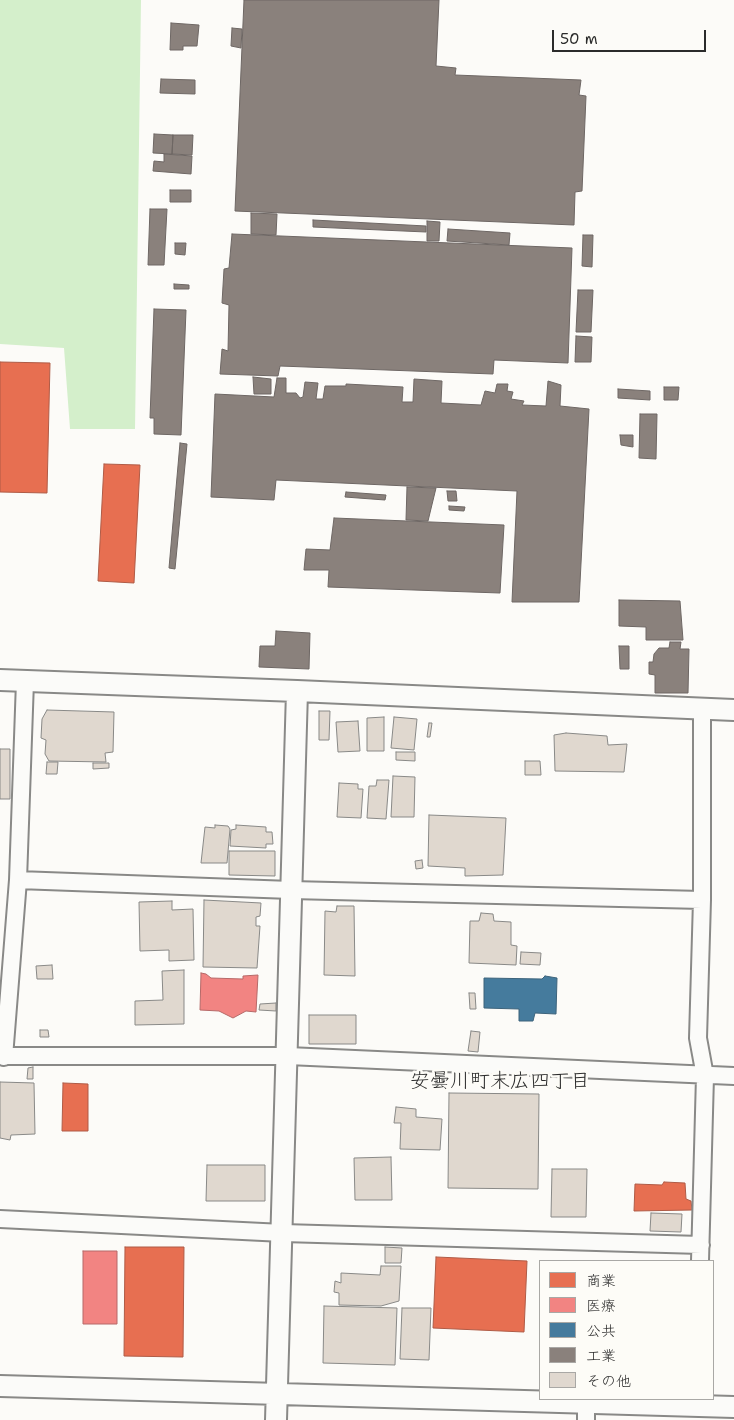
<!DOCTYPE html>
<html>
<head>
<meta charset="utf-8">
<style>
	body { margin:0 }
	#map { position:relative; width:734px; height:1420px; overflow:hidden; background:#fcfbf8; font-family:"Shantell Sans","Klee One",sans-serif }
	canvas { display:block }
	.legend { position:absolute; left:539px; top:1260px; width:175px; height:140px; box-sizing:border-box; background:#fdfcf7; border:1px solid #a9a8a5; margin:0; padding:6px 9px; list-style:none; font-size:15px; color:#2b2b2b }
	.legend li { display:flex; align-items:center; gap:10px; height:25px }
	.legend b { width:25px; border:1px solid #a9a8a5 }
	.scale { position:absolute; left:552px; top:30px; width:154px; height:22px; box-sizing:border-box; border:2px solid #2b2b2b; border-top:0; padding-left:6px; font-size:15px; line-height:18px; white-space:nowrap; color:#2b2b2b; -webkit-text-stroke:4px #fdfcf7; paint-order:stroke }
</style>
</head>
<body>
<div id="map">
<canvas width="734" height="1420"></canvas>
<ul class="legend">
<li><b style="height:14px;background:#e76f51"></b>商業</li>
<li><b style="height:14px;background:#f28482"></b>医療</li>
<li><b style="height:14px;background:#457b9d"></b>公共</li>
<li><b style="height:14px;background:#8a817c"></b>工業</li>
<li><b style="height:14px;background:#e0d8cf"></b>その他</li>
</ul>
<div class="scale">50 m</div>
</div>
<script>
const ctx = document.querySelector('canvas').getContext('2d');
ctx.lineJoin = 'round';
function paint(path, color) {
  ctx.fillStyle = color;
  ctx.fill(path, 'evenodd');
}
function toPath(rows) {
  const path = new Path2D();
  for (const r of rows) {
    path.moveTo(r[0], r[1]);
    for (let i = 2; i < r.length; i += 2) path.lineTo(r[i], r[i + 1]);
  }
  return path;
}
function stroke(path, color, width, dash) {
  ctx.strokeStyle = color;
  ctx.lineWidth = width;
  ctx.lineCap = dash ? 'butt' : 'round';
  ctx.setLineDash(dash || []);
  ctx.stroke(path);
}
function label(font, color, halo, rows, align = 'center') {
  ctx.font = font + ' "Shantell Sans","Klee One",sans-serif';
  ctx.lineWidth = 5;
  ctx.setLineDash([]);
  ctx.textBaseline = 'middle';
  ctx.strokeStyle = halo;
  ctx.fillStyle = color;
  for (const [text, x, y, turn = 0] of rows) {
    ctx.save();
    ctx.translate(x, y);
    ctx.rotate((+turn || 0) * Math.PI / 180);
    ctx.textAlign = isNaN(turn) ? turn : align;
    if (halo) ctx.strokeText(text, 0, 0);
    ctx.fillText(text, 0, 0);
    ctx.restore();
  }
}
paint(toPath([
	[0,0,141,0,135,429,70,429,64,348,0,344]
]), '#d4efcb');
const shops = toPath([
	[0,362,50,363,47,493,0,492,0,362],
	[104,464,140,465,134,583,98,581,104,464],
	[63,1083,88,1084,88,1131,62,1131,63,1083],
	[664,1182,685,1183,686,1199,691,1201,692,1210,634,1211,635,1184,662,1185,664,1182],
	[125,1247,184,1247,183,1357,124,1356,125,1247],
	[436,1257,527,1261,524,1332,433,1328,436,1257]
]);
paint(shops, '#e76f51');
stroke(shops, '#af5b46', 1);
const health = toPath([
	[201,973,206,974,211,978,243,979,243,976,258,975,256,1012,246,1011,233,1018,219,1011,200,1010,201,973],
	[83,1251,117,1251,117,1324,83,1324,83,1251]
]);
paint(health, '#f28482');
stroke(health, '#b66968', 1);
const public = toPath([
	[545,976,557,978,556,1014,535,1013,533,1021,519,1021,519,1009,484,1008,484,978,542,979,545,976]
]);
paint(public, '#457b9d');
stroke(public, '#3d637b', 1);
const industry = toPath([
	[244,0,439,0,436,66,456,68,455,75,581,80,579,95,586,96,582,191,575,192,574,225,235,211,244,0],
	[171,23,199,25,197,46,183,46,183,50,170,50,171,23],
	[232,28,242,29,241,48,231,46,232,28],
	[161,79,195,80,195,94,160,93,161,79],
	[154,134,173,135,172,154,153,153,154,134],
	[173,135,193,135,192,155,172,154,173,135],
	[164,154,192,156,191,174,153,171,154,161,164,162,164,154],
	[170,190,191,190,191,202,170,202,170,190],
	[150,209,167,209,164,265,148,265,150,209],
	[251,213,277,214,276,235,251,234,251,213],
	[313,220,426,226,426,232,313,227,313,220],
	[427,221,440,222,439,241,427,241,427,221],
	[448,229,510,233,509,245,447,241,448,229],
	[232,234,572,248,568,363,494,360,493,374,280,366,278,376,220,374,222,349,228,351,229,305,222,303,224,269,229,268,232,234],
	[583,235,593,235,592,267,582,266,583,235],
	[175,243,186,243,185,255,175,254,175,243],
	[174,284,189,285,189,289,174,289,174,284],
	[578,290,593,290,591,332,576,332,578,290],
	[154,309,186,310,181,435,154,434,154,418,150,418,154,309],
	[576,336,592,337,591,362,575,362,576,336],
	[253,377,271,379,271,394,254,394,253,377],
	[277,378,286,378,286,393,296,393,300,398,303,397,305,382,318,383,316,399,323,399,325,386,346,386,346,384,403,387,402,402,413,402,414,379,442,381,441,403,481,405,485,391,495,393,497,384,508,384,507,391,513,392,511,399,524,401,522,405,546,406,548,381,561,385,560,406,589,409,579,602,512,602,517,491,276,480,274,500,211,497,215,394,274,397,277,378],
	[664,387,679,387,678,400,664,400,664,387],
	[618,389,650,391,650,400,618,398,618,389],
	[640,414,657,414,656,459,639,458,640,414],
	[620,435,633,435,633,447,621,445,620,435],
	[180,443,187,444,175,569,169,568,180,443],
	[407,487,436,488,428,521,406,520,407,487],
	[447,491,456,491,457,501,448,501,447,491],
	[346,492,386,495,385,500,345,497,346,492],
	[449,506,465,507,464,511,449,510,449,506],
	[334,518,504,525,500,593,328,587,329,570,304,570,306,549,330,550,334,518],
	[619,600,680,601,683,640,646,640,646,627,619,626,619,600],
	[276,631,310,633,309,669,259,667,260,646,275,646,276,631],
	[670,642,681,642,680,649,689,649,688,693,655,693,655,675,649,674,649,662,653,662,654,654,659,648,669,648,670,642],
	[619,646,629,646,629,669,620,669,619,646]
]);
paint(industry, '#8a817c');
stroke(industry, '#6e6764', 1);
const building = toPath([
	[47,710,114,712,113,752,105,753,106,762,49,761,45,754,46,740,41,738,42,719,47,710],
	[319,711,330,711,329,740,319,740,319,711],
	[384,717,384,751,367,751,367,718,384,717],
	[394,717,417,719,414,750,391,748,394,717],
	[358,721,360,751,338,752,336,722,358,721],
	[429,723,432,723,430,737,427,737,429,723],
	[566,733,607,736,608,745,627,744,624,772,555,771,554,735,566,733],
	[0,749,10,749,10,799,0,799,0,749],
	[396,752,415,752,415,761,396,760,396,752],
	[525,761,540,761,541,775,525,775,525,761],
	[47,762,58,762,57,774,46,774,47,762],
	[93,763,109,763,109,768,93,769,93,763],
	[393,776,415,777,414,817,391,817,393,776],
	[377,780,389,780,386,819,367,818,369,786,376,786,377,780],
	[339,783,358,784,358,789,363,789,361,818,337,817,339,783],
	[429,815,506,818,503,875,465,876,465,868,428,866,429,815],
	[215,825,228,826,230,829,227,863,201,863,205,827,215,828,215,825],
	[236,825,266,827,266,832,272,832,273,844,266,844,266,848,230,846,231,830,236,829,236,825],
	[229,851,275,851,275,876,229,875,229,851],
	[422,860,423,868,416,869,415,861,422,860],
	[204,900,261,903,260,916,256,917,256,926,260,926,257,968,203,967,204,900],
	[172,901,172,910,193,909,194,960,169,961,169,950,140,951,139,902,172,901],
	[337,906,354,906,355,976,324,975,325,911,336,912,337,906],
	[481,913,493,914,494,921,511,922,511,945,517,946,516,965,469,963,470,921,479,921,481,913],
	[521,952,541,953,540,965,520,964,521,952],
	[52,965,53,979,37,979,36,966,52,965],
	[184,970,184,1024,135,1025,135,1001,163,1000,162,971,184,970],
	[469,993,475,993,476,1009,470,1009,469,993],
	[276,1003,276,1011,259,1010,260,1004,276,1003],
	[309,1015,356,1015,356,1044,309,1044,309,1015],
	[40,1030,48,1030,49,1037,40,1037,40,1030],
	[471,1031,480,1032,478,1052,468,1051,471,1031],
	[33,1067,33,1079,27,1079,28,1068,33,1067],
	[0,1082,34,1083,35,1134,11,1135,10,1140,0,1138,0,1082],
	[449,1093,539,1094,538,1189,448,1188,449,1093],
	[396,1107,416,1109,416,1117,442,1119,440,1150,400,1149,401,1123,394,1123,396,1107],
	[391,1157,392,1200,355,1200,354,1158,391,1157],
	[207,1165,265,1165,265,1201,206,1201,207,1165],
	[552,1169,587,1169,586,1217,551,1217,552,1169],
	[651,1213,682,1214,681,1232,650,1231,651,1213],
	[385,1247,402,1248,401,1263,385,1263,385,1247],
	[381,1266,401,1266,399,1301,381,1306,339,1305,339,1293,334,1292,335,1281,341,1283,341,1273,380,1275,381,1266],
	[324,1306,397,1308,395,1365,323,1363,324,1306],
	[402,1308,431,1308,429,1360,400,1359,402,1308]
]);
paint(building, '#e0d8cf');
stroke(building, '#898987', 1);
const minor = toPath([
	[18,880,291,890,702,900],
	[0,1056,288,1056,734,1076],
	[4,1057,18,880,25,681],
	[0,1219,283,1233,701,1245],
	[700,1261,705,1076,698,1038,702,900,702,709],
	[586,1420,586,1404]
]);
const tertiary = toPath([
	[0,680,297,691,734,710],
	[0,1386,734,1407],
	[276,1420,297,691]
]);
stroke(minor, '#898987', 20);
stroke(tertiary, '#898987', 24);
stroke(minor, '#fbfbf9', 16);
stroke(tertiary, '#fbfbf9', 20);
label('20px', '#2b2b2b', '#fdfcf7', [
	["安曇川町末広四丁目",500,1082]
]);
</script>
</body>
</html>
